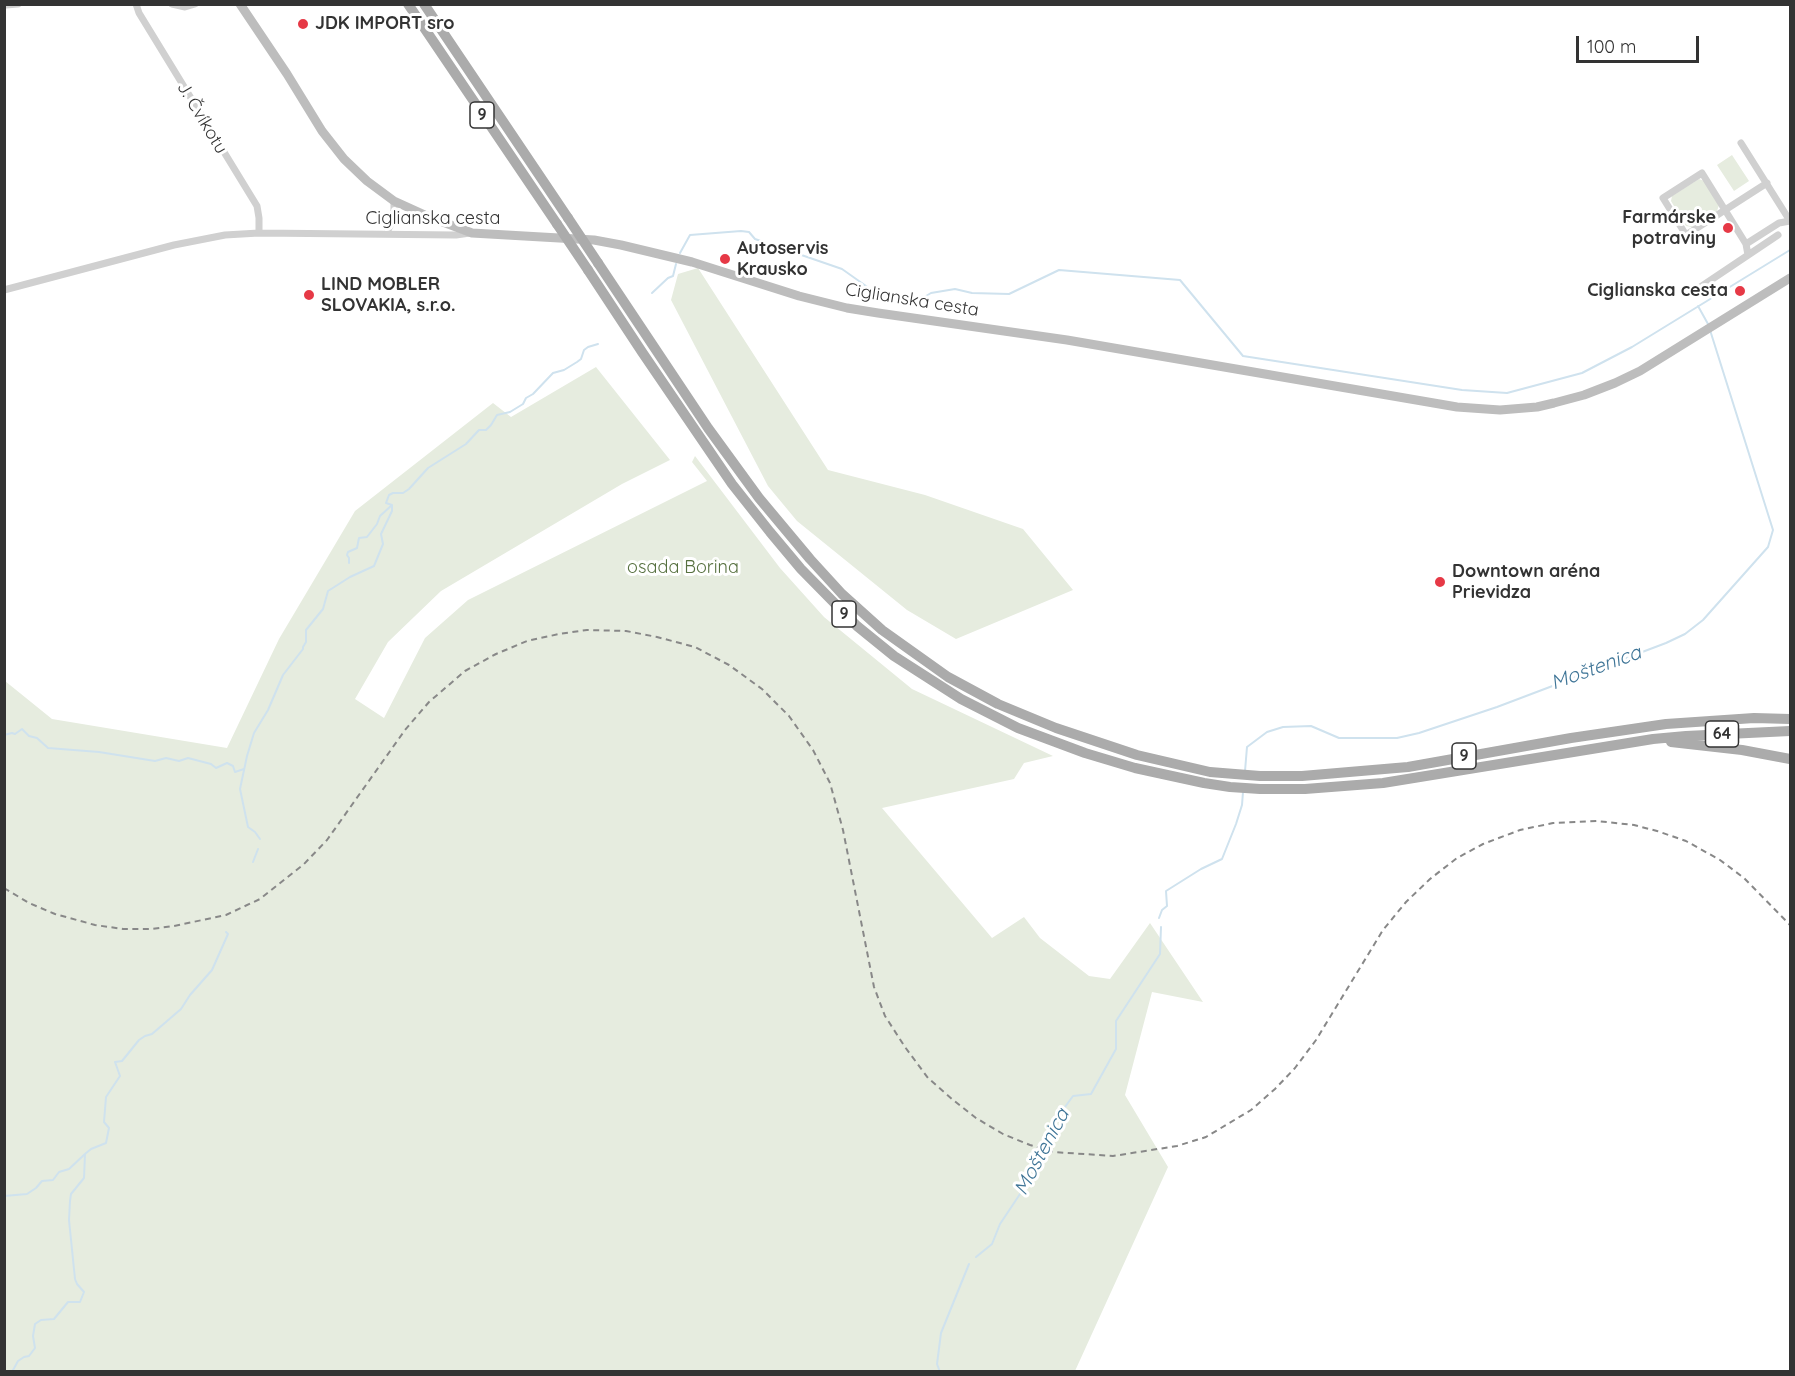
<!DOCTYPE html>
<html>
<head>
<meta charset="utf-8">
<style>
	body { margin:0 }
	#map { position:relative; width:1795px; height:1376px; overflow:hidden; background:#fff; font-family:Quicksand,sans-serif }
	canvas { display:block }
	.frame { position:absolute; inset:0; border:6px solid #333; pointer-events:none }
	.scale { position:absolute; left:1576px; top:36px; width:123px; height:27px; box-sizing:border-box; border:3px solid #333; border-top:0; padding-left:8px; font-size:18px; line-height:21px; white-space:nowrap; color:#333; -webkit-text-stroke:4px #fff; paint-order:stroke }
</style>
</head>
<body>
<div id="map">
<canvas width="1795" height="1376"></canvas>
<div class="frame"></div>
<div class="scale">100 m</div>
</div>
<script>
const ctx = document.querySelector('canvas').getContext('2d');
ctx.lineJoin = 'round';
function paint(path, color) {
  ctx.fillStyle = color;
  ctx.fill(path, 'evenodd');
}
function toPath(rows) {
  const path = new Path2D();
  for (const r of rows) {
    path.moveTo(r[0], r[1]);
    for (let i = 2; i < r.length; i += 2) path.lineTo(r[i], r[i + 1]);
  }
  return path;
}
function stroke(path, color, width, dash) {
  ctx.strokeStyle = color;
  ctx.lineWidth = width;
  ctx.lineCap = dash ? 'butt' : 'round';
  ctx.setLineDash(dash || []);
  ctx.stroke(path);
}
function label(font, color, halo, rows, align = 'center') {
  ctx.font = font + ' Quicksand,sans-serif';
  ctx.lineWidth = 6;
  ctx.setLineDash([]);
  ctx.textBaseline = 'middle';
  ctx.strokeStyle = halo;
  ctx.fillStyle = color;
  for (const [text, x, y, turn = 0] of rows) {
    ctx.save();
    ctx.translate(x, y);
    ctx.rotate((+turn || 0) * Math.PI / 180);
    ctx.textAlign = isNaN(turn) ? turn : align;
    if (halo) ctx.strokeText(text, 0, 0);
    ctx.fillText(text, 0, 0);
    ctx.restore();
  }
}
paint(toPath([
	[1732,155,1749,181,1734,191,1717,165],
	[1699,179,1704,181,1719,205,1717,211,1692,227,1686,226,1671,201,1672,196],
	[698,268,828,470,925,495,1023,529,1073,590,956,639,907,610,797,521,768,486,671,300,678,274],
	[596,367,670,460,622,484,441,591,388,642,355,699,384,718,425,638,468,600,707,481,692,462,695,456,780,568,824,617,912,689,1053,756,1024,763,1014,779,882,808,992,938,1024,917,1040,938,1089,976,1110,979,1150,923,1203,1002,1152,992,1125,1095,1168,1167,1075,1371,5,1371,5,681,52,719,227,748,279,639,355,511,493,403,511,417]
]), '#e6ecdf');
stroke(toPath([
	[680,253,690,235,741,231,749,232,755,239,842,269,890,303,908,296,916,298,926,296,931,293,955,289,972,293,1009,294,1059,270,1180,280,1243,356,1462,390,1507,393,1582,373,1632,347,1790,250],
	[652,293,668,278,673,276,676,264],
	[1698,306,1708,324],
	[349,563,349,558,347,555,348,552,357,548,359,538,367,537,377,524,380,516,392,505],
	[4,735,12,733,15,734,22,729,29,736,37,738,48,748,99,752,155,761,166,758,179,761,188,758,211,764,216,768,227,763,233,766,235,772,244,769],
	[1245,771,1247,747,1267,732,1283,727,1311,726,1339,738,1397,738,1419,733,1497,707,1666,643,1685,634,1703,620,1768,547,1773,530,1710,330],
	[260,839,255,832,248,827,240,789,247,756,254,733,268,710,283,675,303,649,303,647,306,642,306,630,323,609,328,591,350,577,374,566,383,544,381,534,392,511,392,505,386,503,389,495,393,493,403,493,409,489,428,468,466,444,479,430,486,430,491,425,497,415,510,412,523,404,526,398,533,394,553,373,564,370,577,362,581,359,584,350,588,347,598,344],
	[253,862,258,849],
	[1159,918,1162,910,1167,906,1166,891,1201,869,1222,859,1236,824,1242,805,1243,792],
	[4,1196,27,1194,36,1188,42,1181,53,1180,59,1172,69,1169,85,1154],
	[976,1257,992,1244,1000,1224,1038,1167,1044,1140,1062,1111,1073,1096,1091,1094,1116,1049,1116,1021,1160,954,1161,927],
	[12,1372,18,1361,24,1357,29,1356,35,1348,33,1336,35,1324,41,1320,54,1319,68,1302,80,1302,84,1292,77,1284,75,1279,69,1220,70,1201,71,1194,84,1178,85,1154,91,1149,106,1143,109,1128,104,1122,106,1097,120,1076,115,1062,122,1061,139,1040,145,1036,152,1034,181,1009,190,995,212,970,228,934,226,932],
	[940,1372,937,1364,941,1333,969,1264]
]), '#cfe2ee', 2);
stroke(toPath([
	[136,4,139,13,257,206,259,218,259,233],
	[172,4,185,7,195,4],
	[6,5,18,4],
	[1741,143,1790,221],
	[386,234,394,218,394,201],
	[1746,244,1779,223,1790,221],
	[1748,255,1746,244,1725,210,1686,235,1663,198,1702,173,1725,210,1767,183],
	[4,290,174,245,225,235,259,233,456,235,470,233],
	[1693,292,1778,235]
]), '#d0d0d0', 7);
stroke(toPath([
	[240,4,287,74,322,131,344,159,367,181,394,201,427,216,472,233,594,240,621,245,692,262,799,296,847,308,878,313,1067,340,1457,407,1500,410,1537,407,1554,403,1584,395,1615,383,1640,371,1790,278]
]), '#bdbdbd', 9);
stroke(toPath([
	[408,4,557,224],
	[424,4,568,218],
	[598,263,708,428,759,498,810,559,842,594,882,630,948,677,998,704,1056,728,1137,755,1210,772,1260,776,1302,776,1408,767,1571,738,1666,724,1754,718,1790,719],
	[588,270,642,352,732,484,770,532,801,569,857,626,894,656,961,699,1018,728,1085,753,1135,768,1204,783,1230,787,1260,789,1305,789,1383,783,1653,739,1686,736,1790,731],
	[1671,742,1742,750,1790,759]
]), '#ababab', 10);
stroke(toPath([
	[4,888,29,903,55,914,95,925,123,929,151,929,174,926,226,915,260,899,304,864,327,840,405,730,429,702,465,671,496,654,527,641,559,634,587,630,626,631,657,637,695,647,729,665,762,689,789,716,813,750,830,783,843,830,874,987,885,1016,905,1047,928,1078,952,1099,976,1118,1003,1134,1030,1145,1054,1152,1113,1156,1177,1146,1206,1137,1251,1110,1275,1089,1295,1068,1316,1040,1383,930,1406,902,1430,879,1457,858,1483,844,1520,830,1553,823,1597,821,1634,825,1657,831,1686,841,1720,860,1744,878,1790,925]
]), '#888', 2, [6, 4.5]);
stroke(toPath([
	[568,218,598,263],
	[557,224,588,270]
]), '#ababab', 10);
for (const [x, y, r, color] of [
	[303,24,6,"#e63946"],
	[1728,228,6,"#e63946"],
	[725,259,6,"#e63946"],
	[1740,291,6,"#e63946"],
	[309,295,6,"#e63946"],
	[1440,582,6,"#e63946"]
]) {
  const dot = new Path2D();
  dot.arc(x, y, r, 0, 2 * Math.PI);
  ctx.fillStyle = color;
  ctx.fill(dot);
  stroke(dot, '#fff', 2);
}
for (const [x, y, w] of [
	[482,115,24],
	[844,614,24],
	[1722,734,33],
	[1464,756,24]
]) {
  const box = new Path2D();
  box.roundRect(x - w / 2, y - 13, w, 26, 4.5);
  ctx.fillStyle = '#fff';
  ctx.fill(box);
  stroke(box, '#333', 1.5);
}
label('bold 16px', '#333', null, [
	["9",482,115],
	["9",844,614],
	["64",1722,734],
	["9",1464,756]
]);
label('bold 18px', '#333', '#fff', [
	["JDK IMPORT sro",315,24],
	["Farmárske",1716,218,"right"],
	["potraviny",1716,239,"right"],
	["Autoservis",737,249],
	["Krausko",737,270],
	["LIND MOBLER",321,285],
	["SLOVAKIA, s.r.o.",321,306],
	["Ciglianska cesta",1728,291,"right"],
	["Downtown aréna",1452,572],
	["Prievidza",1452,593]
], 'left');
label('18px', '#333', '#fff', [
	["J. Čvíkotu",202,118,59],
	["Ciglianska cesta",433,219],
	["Ciglianska cesta",912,300,9]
]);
label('18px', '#56703f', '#fff', [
	["osada Borina",683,568]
]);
label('italic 20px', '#3f7597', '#fff', [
	["Moštenica",1596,668,-20],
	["Moštenica",1042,1152,-62]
]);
</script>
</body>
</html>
